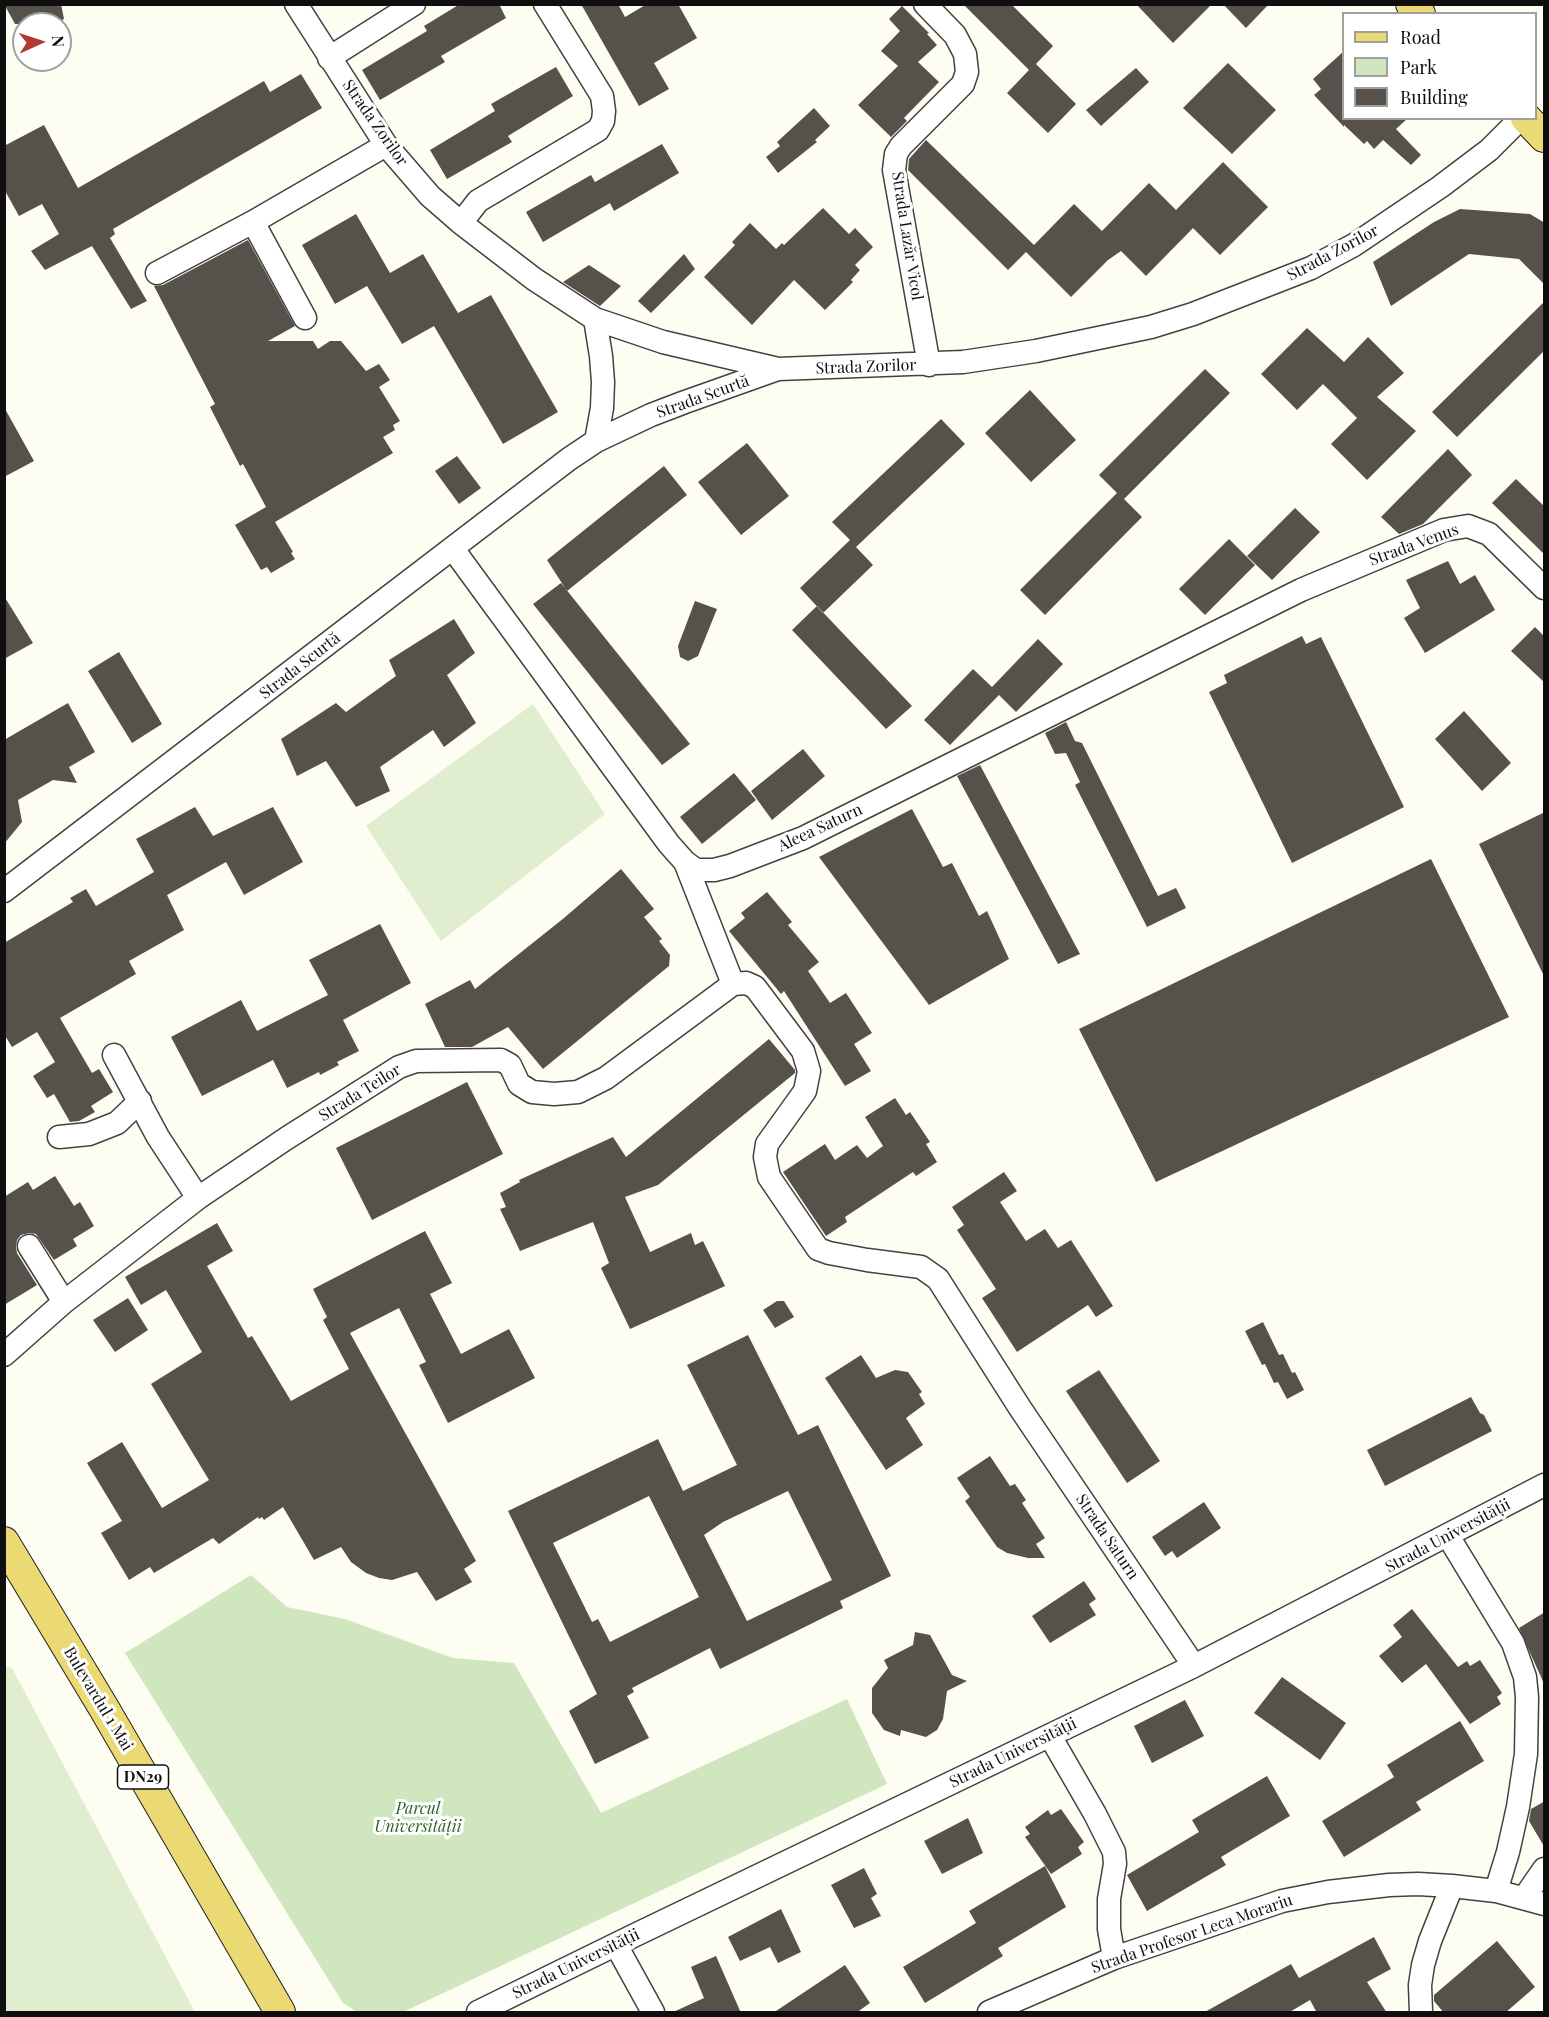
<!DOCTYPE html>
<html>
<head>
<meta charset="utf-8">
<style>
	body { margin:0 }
	#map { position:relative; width:1549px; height:2017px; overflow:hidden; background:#fefdf2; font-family:"Playfair Display",serif }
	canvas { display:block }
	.frame { position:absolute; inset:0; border:6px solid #0f0f0f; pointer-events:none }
	.legend { position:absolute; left:1342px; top:12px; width:195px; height:108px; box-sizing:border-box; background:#fff; border:2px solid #9f9f9f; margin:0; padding:8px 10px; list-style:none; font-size:18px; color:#0f0f0f }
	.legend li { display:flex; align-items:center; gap:12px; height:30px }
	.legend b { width:30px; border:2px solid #9f9f9f }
	.north { position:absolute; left:12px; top:12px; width:60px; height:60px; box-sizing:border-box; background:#fff; border:2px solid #9f9f9f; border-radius:50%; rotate:87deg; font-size:16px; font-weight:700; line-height:24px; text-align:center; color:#0f0f0f }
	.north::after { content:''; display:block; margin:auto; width:21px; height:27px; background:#b23a34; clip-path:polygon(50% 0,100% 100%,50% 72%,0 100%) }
</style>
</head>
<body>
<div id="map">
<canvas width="1549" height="2017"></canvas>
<div class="frame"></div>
<ul class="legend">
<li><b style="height:8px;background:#ebda74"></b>Road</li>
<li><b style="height:16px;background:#cfe6be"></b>Park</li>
<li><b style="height:16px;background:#57514c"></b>Building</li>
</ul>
<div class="north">N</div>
</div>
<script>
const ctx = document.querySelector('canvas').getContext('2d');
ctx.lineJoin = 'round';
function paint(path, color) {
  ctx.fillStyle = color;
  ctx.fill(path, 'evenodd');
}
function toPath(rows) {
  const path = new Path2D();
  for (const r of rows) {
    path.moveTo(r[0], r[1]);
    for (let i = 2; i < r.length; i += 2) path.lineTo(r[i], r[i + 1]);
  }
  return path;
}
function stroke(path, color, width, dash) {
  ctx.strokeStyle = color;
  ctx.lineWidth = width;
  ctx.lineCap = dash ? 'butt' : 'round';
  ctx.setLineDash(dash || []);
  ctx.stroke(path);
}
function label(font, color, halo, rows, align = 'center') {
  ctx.font = font + ' "Playfair Display",serif';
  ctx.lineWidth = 6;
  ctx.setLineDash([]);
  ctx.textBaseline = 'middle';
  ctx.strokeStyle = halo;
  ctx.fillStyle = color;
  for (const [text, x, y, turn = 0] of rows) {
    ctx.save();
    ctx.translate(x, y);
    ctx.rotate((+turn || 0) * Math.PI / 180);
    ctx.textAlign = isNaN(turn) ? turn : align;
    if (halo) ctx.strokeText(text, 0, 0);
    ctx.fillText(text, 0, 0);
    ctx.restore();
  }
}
paint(toPath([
	[251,1575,287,1607,345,1619,453,1658,514,1663,601,1813,847,1699,887,1784,403,2012,357,2012,343,2003,125,1653]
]), '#cfe6be');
paint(toPath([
	[533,704,605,814,441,941,366,826],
	[4,1666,12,1668,195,2012,5,2012]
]), '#e0eecf');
paint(toPath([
	[4,4,61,4,64,19,55,24,15,24],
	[460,4,499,4,506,18,441,56,445,62,380,100,362,70,427,31,424,26],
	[581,4,618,4,625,17,647,4,678,4,697,38,654,63,669,89,639,106],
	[963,4,1011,4,1053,46,1036,64,1076,104,1048,133,1007,93,1029,70],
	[1136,4,1212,4,1173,43],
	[1223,4,1269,4,1246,28],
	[902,6,929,33,927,34,937,45,918,62,939,82,904,118,907,121,891,137,858,105,898,66,881,51,900,31,889,19],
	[1344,51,1344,118,1408,118,1396,129,1421,155,1411,165,1383,140,1374,149,1367,141,1364,144,1344,125,1344,127,1314,95,1321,89,1313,79],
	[1228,63,1276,110,1232,154,1183,108],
	[556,67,573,96,508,136,512,142,447,179,430,150,495,111,491,104],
	[1136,68,1149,82,1101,126,1086,110],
	[301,74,322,108,113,229,115,234,110,238,147,301,131,309,92,246,45,270,31,251,59,234,42,204,19,216,4,189,4,146,44,125,78,188,264,81,270,92],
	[814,108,830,126,815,140,817,142,778,173,766,157,780,146,777,142],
	[926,140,1034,245,1074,204,1102,231,1149,183,1176,210,1223,162,1268,207,1220,255,1193,228,1146,276,1121,251,1108,260,1071,297,1026,252,1008,270,908,170,909,159],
	[662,144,679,173,614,211,610,203,543,242,526,212,591,175,595,182],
	[823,208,849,234,855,228,873,247,855,265,860,270,851,280,853,282,825,310,794,280,752,325,704,277,735,245,732,242,750,223,776,249,782,243,784,245],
	[1460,209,1530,214,1545,223,1545,285,1519,259,1469,254,1391,306,1373,262,1434,222],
	[356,214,390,273,423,254,458,313,491,295,558,412,503,444,434,326,402,344,367,286,335,304,302,245],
	[248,240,295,326,268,341,313,341,318,349,330,341,341,341,366,371,379,364,390,380,379,387,400,421,393,425,395,430,383,437,393,453,275,522,293,552,291,553,295,559,271,573,267,567,261,570,235,525,266,507,243,464,240,466,210,407,215,404,154,286,163,285],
	[684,254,695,269,651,313,638,301],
	[589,265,621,286,600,306,563,282],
	[1545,301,1545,350,1457,437,1432,412],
	[1307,328,1344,362,1368,337,1404,373,1377,397,1416,431,1367,480,1331,444,1357,418,1323,384,1297,410,1261,374],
	[1205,369,1230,393,1124,499,1142,517,1045,615,1020,590,1117,493,1099,475],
	[1030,390,1076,440,1031,482,985,433],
	[4,407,34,461,4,477],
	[941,419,965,444,856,547,873,565,823,613,800,588,850,540,832,522],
	[747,443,789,496,741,535,698,482],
	[1448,449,1472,475,1423,524,1399,534,1381,517],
	[457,456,481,488,459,504,435,471],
	[664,466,687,495,567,591,547,560],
	[1516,479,1545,507,1545,555,1492,503],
	[1295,508,1320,532,1272,580,1247,556],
	[1229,539,1255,565,1205,615,1179,589],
	[1448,561,1460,584,1475,575,1495,610,1425,653,1404,618,1420,608,1406,580],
	[561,583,690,744,662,765,533,604],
	[4,596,33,643,4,659],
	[695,601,717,609,698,656,688,661,680,657,678,646],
	[817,606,912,706,886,729,792,630],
	[454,619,475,653,447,675,476,723,444,747,433,730,380,767,390,791,356,807,326,761,297,776,281,739,336,703,346,712,396,676,389,660],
	[1535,627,1545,637,1545,683,1511,651],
	[1302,636,1306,644,1321,637,1404,807,1292,863,1209,692,1227,683,1224,675],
	[1038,639,1063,664,1016,712,999,695,950,745,924,720,973,669,992,687],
	[119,652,162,724,132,743,88,671],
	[68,703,95,752,69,767,77,783,53,780,18,800,22,822,4,844,4,740],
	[1464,711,1511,763,1482,791,1435,739],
	[1066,722,1075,741,1082,743,1158,896,1176,888,1186,908,1147,927,1075,785,1080,782,1066,753,1055,754,1045,733],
	[803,749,825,776,772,820,751,791],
	[980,765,1080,954,1058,964,957,776],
	[734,773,756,800,702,844,680,817],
	[195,807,213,836,273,807,303,862,244,895,226,862,167,895,184,930,129,961,136,974,60,1018,92,1073,99,1069,113,1092,91,1106,95,1112,79,1121,70,1122,54,1094,47,1098,33,1076,55,1062,37,1032,12,1047,4,1034,4,943,73,902,70,898,86,889,96,906,154,872,136,839],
	[912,809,943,867,952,863,979,916,987,911,1009,959,929,1005,819,857],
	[1545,812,1545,978,1479,844],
	[1431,859,1509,1017,1156,1182,1079,1029],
	[621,869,654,909,644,917,662,939,659,941,670,955,669,966,543,1069,508,1027,472,1047,445,1047,425,1004,470,980,475,989,564,918],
	[767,892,792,922,788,925,819,962,808,971,830,1003,846,993,872,1033,854,1044,871,1071,845,1086,784,991,781,994,729,931,745,918,741,913],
	[380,924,411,983,343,1020,359,1051,337,1062,339,1065,320,1075,319,1072,287,1088,273,1060,202,1096,171,1037,241,1000,257,1031,328,995,309,960],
	[769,1039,795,1070,795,1073,658,1185,625,1197,650,1252,691,1233,695,1245,703,1241,725,1286,630,1329,601,1268,609,1263,593,1222,520,1251,500,1209,506,1207,500,1193,520,1182,519,1180,613,1137,626,1157],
	[467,1082,503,1154,372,1220,336,1148],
	[895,1098,906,1115,910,1112,930,1142,926,1144,937,1162,916,1176,913,1172,845,1217,847,1222,826,1236,783,1172,825,1144,835,1160,857,1145,867,1158,883,1146,865,1117],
	[1004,1172,1017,1191,1000,1202,1026,1241,1045,1229,1058,1248,1071,1240,1113,1306,1096,1317,1088,1305,1017,1352,982,1298,996,1289,957,1230,964,1225,952,1207],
	[55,1176,74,1206,80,1202,94,1226,73,1239,77,1246,54,1260,36,1234,29,1233,21,1235,17,1240,16,1247,17,1253,37,1285,4,1305,4,1197,28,1182,33,1190],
	[217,1223,233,1251,207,1266,248,1338,252,1336,291,1401,349,1369,323,1320,327,1317,313,1289,425,1231,452,1283,430,1294,461,1354,509,1329,535,1378,448,1423,419,1365,426,1362,399,1308,350,1333,476,1561,464,1569,472,1582,436,1601,417,1572,392,1580,379,1578,366,1573,351,1562,341,1547,314,1560,283,1507,264,1520,262,1517,259,1519,258,1517,219,1544,213,1538,154,1573,150,1567,129,1580,101,1533,122,1521,87,1463,122,1442,162,1508,209,1480,151,1384,202,1352,166,1290,141,1305,125,1277],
	[128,1298,148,1330,115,1352,93,1320],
	[777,1301,784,1301,794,1317,775,1328,763,1310],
	[1263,1322,1279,1355,1283,1354,1292,1373,1295,1372,1304,1390,1287,1399,1278,1382,1274,1383,1265,1364,1262,1365,1245,1331],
	[748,1335,798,1435,818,1425,891,1576,840,1601,843,1608,720,1669,710,1648,632,1688,634,1692,627,1696,649,1738,595,1764,569,1711,597,1694,508,1511,658,1439,683,1491,737,1465,687,1365],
	[788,1491,832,1580,747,1621,704,1535,723,1522],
	[649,1496,699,1597,610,1642,598,1619,592,1622,553,1543],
	[861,1355,876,1378,895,1370,908,1372,922,1392,919,1394,925,1404,906,1418,923,1445,886,1470,825,1378],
	[1099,1370,1160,1461,1127,1483,1066,1391],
	[1471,1397,1480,1413,1484,1415,1492,1431,1385,1486,1367,1450],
	[990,1456,1010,1486,1015,1484,1026,1500,1022,1503,1045,1538,1036,1544,1045,1558,1028,1558,1007,1553,997,1547,965,1501,970,1497,957,1478],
	[1204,1502,1221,1528,1177,1558,1172,1551,1165,1556,1152,1537],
	[1084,1581,1096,1599,1089,1604,1096,1615,1050,1643,1032,1616],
	[1412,1609,1458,1667,1467,1661,1470,1666,1480,1660,1502,1693,1497,1697,1501,1704,1470,1724,1426,1664,1402,1683,1379,1656,1402,1637,1393,1625],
	[1545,1612,1545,1686,1519,1628],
	[915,1632,930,1635,952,1675,967,1681,947,1691,943,1719,937,1730,926,1737,901,1730,900,1736,884,1730,872,1713,872,1688,888,1668,884,1660,913,1645],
	[1282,1677,1346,1723,1320,1760,1254,1713],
	[1185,1700,1204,1736,1152,1763,1134,1726],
	[1460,1721,1484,1761,1416,1802,1421,1810,1344,1857,1322,1821,1394,1777,1387,1765],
	[1267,1776,1290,1816,1221,1857,1226,1865,1147,1911,1127,1875,1199,1832,1192,1820],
	[1545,1801,1545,1848,1529,1821,1531,1809],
	[1061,1809,1084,1842,1078,1847,1082,1854,1051,1874,1025,1837,1030,1834,1025,1827,1048,1810,1051,1815],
	[968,1818,983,1853,942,1874,924,1841],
	[1045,1866,1066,1907,998,1948,1003,1956,925,2003,903,1967,976,1923,969,1911],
	[864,1868,877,1894,871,1898,881,1916,854,1928,831,1885],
	[781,1909,801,1952,778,1963,770,1947,740,1961,728,1937],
	[1374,1937,1391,1969,1367,1982,1387,2013,1317,2013,1310,2000,1288,2013,1203,2013,1291,1964,1299,1978],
	[1497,1941,1535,1987,1505,2013,1444,2013,1434,2001,1434,1995],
	[716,1956,741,2013,671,2013,704,1998,691,1967],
	[845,1965,870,2003,856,2013,773,2013]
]), '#57514c');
const minor = toPath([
	[296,4,386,145,430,196,461,223,534,279,595,319,663,342,778,369,963,362,1036,351,1151,327,1193,314,1311,268,1354,245,1440,187,1489,150,1521,118],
	[925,4,955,35,965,54,967,72,963,84,901,146,896,154,894,170,929,365],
	[329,58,414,4],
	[253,222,305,318],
	[461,223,478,201,598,130,603,121,604,111,602,96,545,4],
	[157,273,253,222,386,145],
	[595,319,601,356,603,382,602,408,596,441],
	[453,549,669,844,685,862,696,870,714,870,730,866,803,838,1301,590,1444,530,1468,526,1489,534,1544,588],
	[685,862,733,984],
	[4,891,569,459,596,441,651,415,685,402,778,369],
	[114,1055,158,1137,198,1198],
	[59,1137,89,1134,117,1123,140,1101],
	[29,1246,64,1302],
	[4,1355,64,1302,198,1198,287,1138,399,1067,416,1061,501,1060,510,1065,519,1084,532,1092,554,1094,578,1092,606,1078,733,984,746,983,755,987,803,1051,809,1071,805,1091,767,1144,765,1157,769,1177,818,1249,829,1253,867,1260,921,1267,938,1279,1020,1408,1194,1666],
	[1448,1536,1513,1643,1525,1677,1527,1697,1526,1754,1518,1807,1508,1852,1496,1891],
	[1050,1736,1095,1814,1114,1852,1115,1864,1109,1899,1109,1929,1114,1958],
	[1524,1898,1544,1869],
	[616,1945,653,2012],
	[478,2012,631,1937,1194,1666,1544,1485],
	[989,2012,1114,1958,1282,1901,1328,1892,1389,1885,1418,1884,1452,1886,1496,1891,1544,1904],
	[1421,2012,1420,1985,1423,1965,1430,1941,1452,1886]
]);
const major = toPath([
	[1411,4,1420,14],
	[1526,118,1544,137],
	[4,1542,105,1710,280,2012]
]);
stroke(minor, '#424242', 25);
stroke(major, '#202020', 32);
stroke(minor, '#fff', 22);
stroke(major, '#ebda74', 30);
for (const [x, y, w] of [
	[143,1777,51]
]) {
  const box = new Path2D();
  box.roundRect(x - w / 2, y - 12, w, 24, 4.5);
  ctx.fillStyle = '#fff';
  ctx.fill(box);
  stroke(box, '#0f0f0f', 1.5);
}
label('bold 15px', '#0f0f0f', null, [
	["DN29",143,1777]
]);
label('16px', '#0f0f0f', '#fff', [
	["Strada Zorilor",375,123,55],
	["Strada Lazăr Vicol",907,236,81],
	["Strada Zorilor",1333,253,-28],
	["Strada Zorilor",866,367,-2],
	["Strada Scurtă",703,397,-20],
	["Strada Venus",1414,545,-20],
	["Strada Scurtă",300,666,-38],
	["Aleea Saturn",820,828,-25],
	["Strada Teilor",360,1093,-32],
	["Strada Universității",1448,1536,-28],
	["Strada Saturn",1107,1537,56],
	["Bulevardul 1 Mai",98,1699,59],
	["Strada Universității",1013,1753,-26],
	["Strada Profesor Leca Morariu",1192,1934,-19],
	["Strada Universității",576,1964,-26]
]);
label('italic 16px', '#2b6125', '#fff', [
	["Parcul",418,1809],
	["Universității",418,1827]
]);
</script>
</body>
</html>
